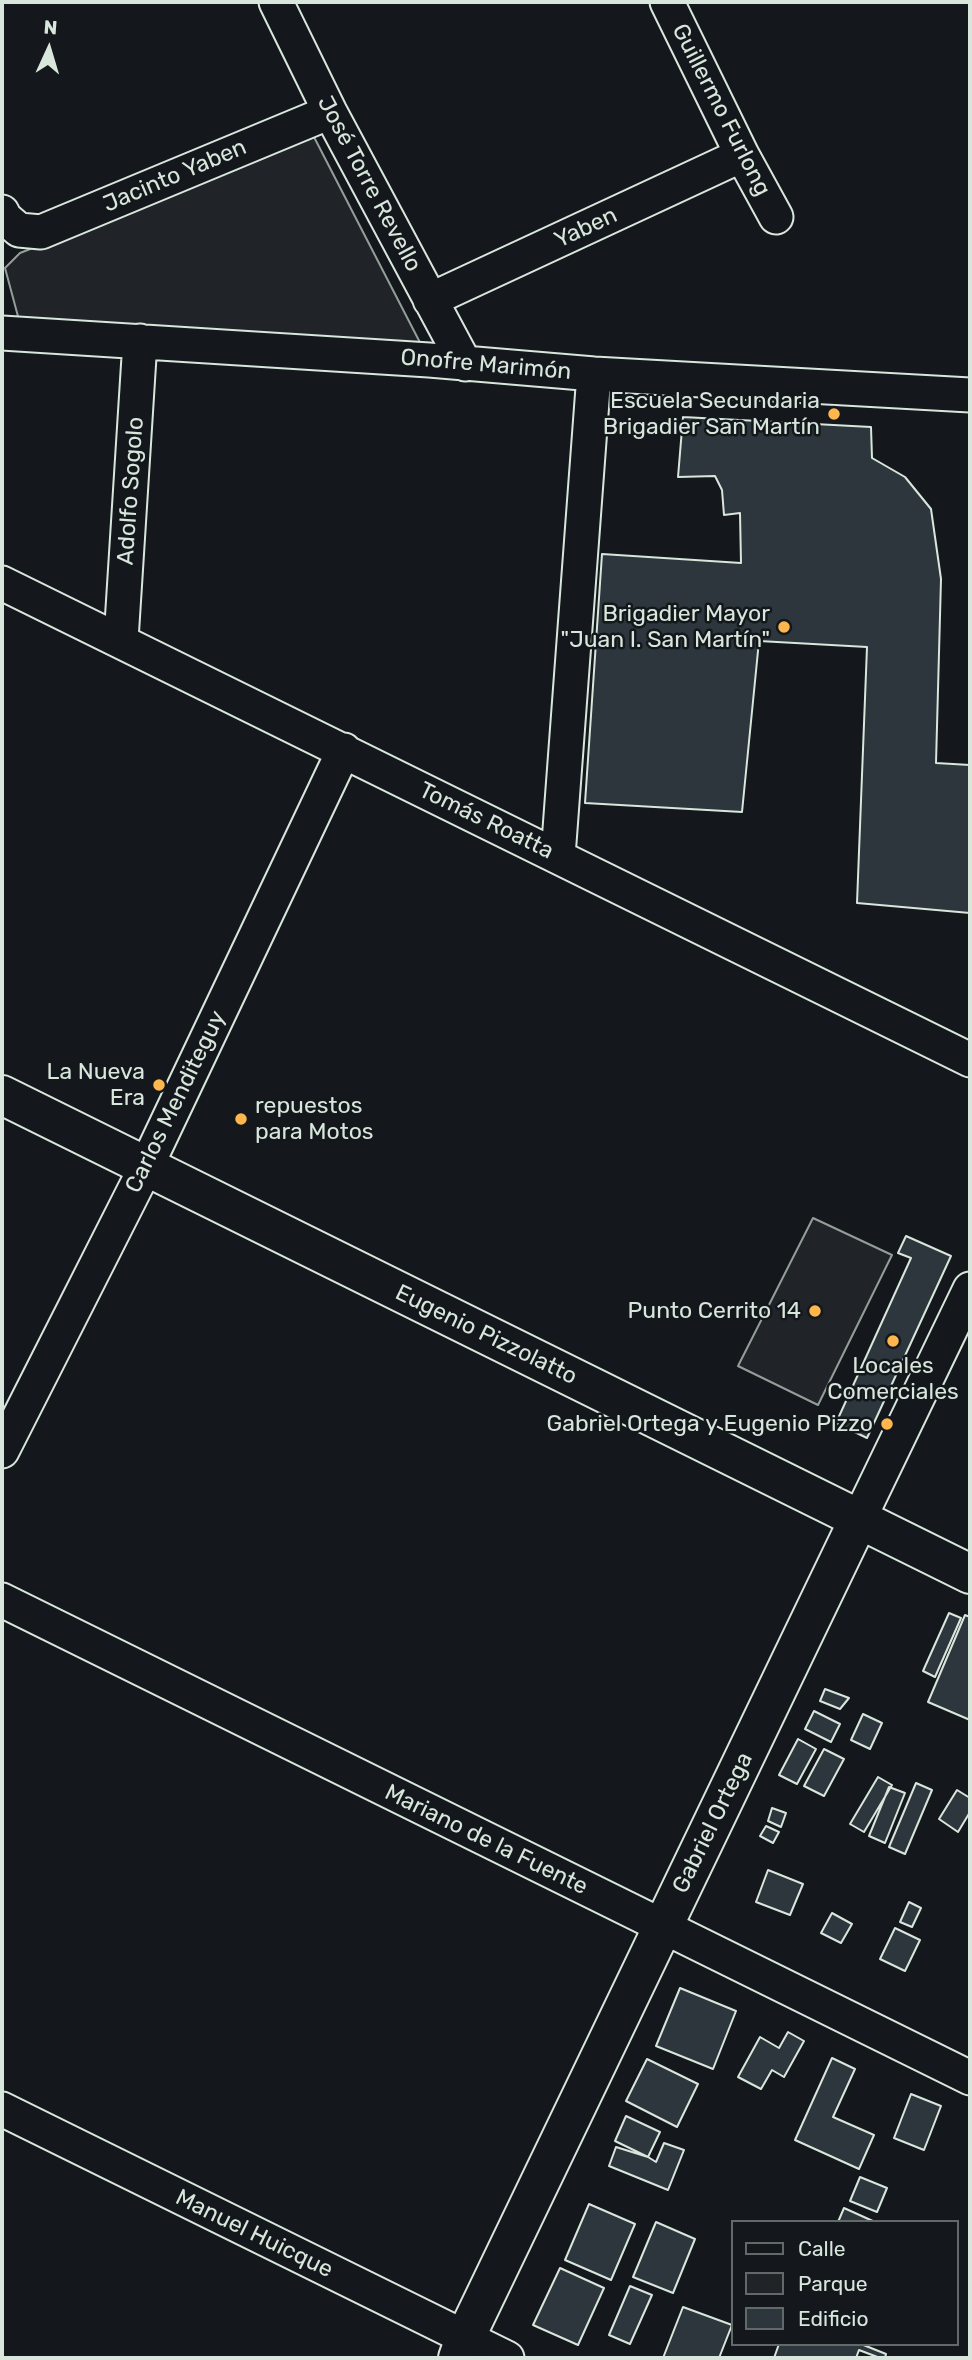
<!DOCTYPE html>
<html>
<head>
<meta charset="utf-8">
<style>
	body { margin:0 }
	#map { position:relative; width:972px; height:2360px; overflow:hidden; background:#14181c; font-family:Rubik,sans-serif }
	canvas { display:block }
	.frame { position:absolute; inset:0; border:4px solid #d8e6dc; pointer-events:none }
	.legend { position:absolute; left:731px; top:2220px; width:228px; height:126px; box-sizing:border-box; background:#14181c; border:2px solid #626a69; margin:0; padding:9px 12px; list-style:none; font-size:21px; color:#d8e6dc }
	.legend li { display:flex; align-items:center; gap:14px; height:35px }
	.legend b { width:35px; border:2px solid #626a69 }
	.north { position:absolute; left:14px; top:14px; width:70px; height:70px; -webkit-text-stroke:5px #14181c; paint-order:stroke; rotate:4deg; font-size:19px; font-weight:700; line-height:28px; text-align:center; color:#d8e6dc }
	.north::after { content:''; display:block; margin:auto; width:24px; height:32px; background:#d8e6dc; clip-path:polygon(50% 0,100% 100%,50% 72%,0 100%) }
</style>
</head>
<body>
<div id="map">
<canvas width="972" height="2360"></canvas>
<div class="frame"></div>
<ul class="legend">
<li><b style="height:9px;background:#14181c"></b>Calle</li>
<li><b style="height:19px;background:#202428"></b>Parque</li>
<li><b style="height:19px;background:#2c363c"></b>Edificio</li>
</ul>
<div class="north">N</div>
</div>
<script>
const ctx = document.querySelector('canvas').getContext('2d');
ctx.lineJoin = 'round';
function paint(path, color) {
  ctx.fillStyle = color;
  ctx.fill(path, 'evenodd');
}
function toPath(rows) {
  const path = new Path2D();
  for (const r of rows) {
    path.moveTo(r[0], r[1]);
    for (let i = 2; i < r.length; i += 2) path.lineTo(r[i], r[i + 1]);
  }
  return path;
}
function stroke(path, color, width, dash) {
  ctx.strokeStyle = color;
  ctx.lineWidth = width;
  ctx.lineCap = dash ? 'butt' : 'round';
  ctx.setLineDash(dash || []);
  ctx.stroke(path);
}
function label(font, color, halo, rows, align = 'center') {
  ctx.font = font + ' Rubik,sans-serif';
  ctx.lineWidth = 5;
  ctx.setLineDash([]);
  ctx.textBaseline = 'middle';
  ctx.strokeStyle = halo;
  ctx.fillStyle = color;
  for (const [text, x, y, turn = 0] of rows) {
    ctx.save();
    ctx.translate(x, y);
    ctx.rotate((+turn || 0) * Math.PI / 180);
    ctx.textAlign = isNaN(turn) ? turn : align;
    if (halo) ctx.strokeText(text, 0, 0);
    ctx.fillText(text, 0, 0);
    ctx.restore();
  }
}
const green = toPath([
	[314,137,429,360,23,335,5,268,20,253,314,137],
	[813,1218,892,1255,818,1405,738,1366,813,1218]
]);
paint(green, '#202428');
stroke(green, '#939e99', 2);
const building = toPath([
	[683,417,871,427,872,458,905,477,931,509,941,579,936,763,970,765,970,913,857,903,867,647,759,641,742,812,585,803,602,554,741,563,740,513,724,515,722,490,715,476,678,477,683,417],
	[906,1236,951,1256,867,1438,836,1423,911,1258,898,1253,906,1236],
	[949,1613,961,1618,935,1677,923,1671,949,1613],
	[965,1615,970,1617,970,1720,928,1702,965,1615],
	[825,1689,849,1698,840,1709,820,1701,825,1689],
	[814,1711,840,1724,831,1742,805,1729,814,1711],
	[863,1714,882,1723,870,1749,851,1740,863,1714],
	[798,1739,816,1749,797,1784,779,1775,798,1739],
	[824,1749,844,1759,824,1796,804,1786,824,1749],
	[878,1777,892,1785,864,1832,850,1824,878,1777],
	[916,1783,932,1790,905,1854,889,1847,916,1783],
	[889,1787,905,1793,885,1843,869,1836,889,1787],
	[957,1790,970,1798,970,1812,958,1832,939,1819,957,1790],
	[772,1808,786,1813,781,1827,768,1821,772,1808],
	[766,1826,779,1832,773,1843,760,1836,766,1826],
	[768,1870,803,1884,790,1915,756,1902,768,1870],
	[909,1902,921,1908,912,1927,900,1922,909,1902],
	[832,1913,852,1924,841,1943,821,1933,832,1913],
	[895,1928,920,1940,905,1971,880,1959,895,1928],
	[680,1988,736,2011,713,2069,656,2046,680,1988],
	[788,2032,804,2041,784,2077,772,2070,761,2089,738,2077,760,2037,779,2048,788,2032],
	[832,2058,855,2069,833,2117,874,2135,859,2169,795,2140,832,2058],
	[647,2059,698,2084,677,2127,626,2101,647,2059],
	[911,2094,941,2106,924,2150,894,2138,911,2094],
	[626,2116,660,2132,648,2157,615,2141,626,2116],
	[664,2143,684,2150,668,2190,609,2166,616,2147,648,2157,656,2162,664,2143],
	[860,2177,887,2188,877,2212,850,2201,860,2177],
	[589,2204,635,2224,611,2280,565,2260,589,2204],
	[844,2208,875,2222,838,2222,844,2208],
	[656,2222,695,2239,673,2293,633,2277,656,2222],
	[560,2268,604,2288,578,2345,533,2325,560,2268],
	[630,2286,652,2295,630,2344,609,2335,630,2286],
	[683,2307,732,2325,719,2358,663,2358,683,2307],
	[779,2344,861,2344,886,2354,885,2358,880,2358,859,2350,856,2358,774,2358,779,2344]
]);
paint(building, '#2c363c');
stroke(building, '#d8e6dc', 2);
const street = toPath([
	[276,2,330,112,465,364],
	[667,2,742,155,776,217],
	[2,212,5,218,19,230,41,232,330,112],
	[430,300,742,155],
	[2,333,429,360,594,374,970,395],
	[2,583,970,1060],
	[121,640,140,341],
	[558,856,594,374],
	[2,1451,146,1167,344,750],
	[859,1519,970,1289],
	[2,1600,970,2078],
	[2,2109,507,2358]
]);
const secondary = toPath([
	[2,1095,970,1574],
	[458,2358,465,2338,859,1519]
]);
stroke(street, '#d8e6dc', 37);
stroke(secondary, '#d8e6dc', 42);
stroke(street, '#14181c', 33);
stroke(secondary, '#14181c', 38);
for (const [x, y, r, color] of [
	[834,414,7,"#ffb74d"],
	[784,627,7,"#ffb74d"],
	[159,1085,7,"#ffb74d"],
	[241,1119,7,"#ffb74d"],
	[815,1311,7,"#ffb74d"],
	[893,1341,7,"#ffb74d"],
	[887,1424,7,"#ffb74d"]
]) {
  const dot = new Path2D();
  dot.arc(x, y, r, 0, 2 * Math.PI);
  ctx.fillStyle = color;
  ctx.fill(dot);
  stroke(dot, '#14181c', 2.5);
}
label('23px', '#d8e6dc', '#14181c', [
	["Guillermo Furlong",721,110,63],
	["Jacinto Yaben",175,176,-23],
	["José Torre Revello",369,184,62],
	["Yaben",586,228,-25],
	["Onofre Marimón",486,365,5],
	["Adolfo Sogolo",131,491,-86],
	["Tomás Roatta",486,821,26],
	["Carlos Menditeguy",176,1102,-64],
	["Eugenio Pizzolatto",486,1335,26],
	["Gabriel Ortega",713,1823,-64],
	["Mariano de la Fuente",486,1840,26],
	["Manuel Huicque",254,2234,26]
]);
label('23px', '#d8e6dc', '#14181c', [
	["Escuela Secundaria",820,401],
	["Brigadier San Martín",820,427],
	["Brigadier Mayor",770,614],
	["\"Juan I. San Martín\"",770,640],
	["La Nueva",145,1072],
	["Era",145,1098],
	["repuestos",255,1106,"left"],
	["para Motos",255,1132,"left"],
	["Punto Cerrito 14",801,1311],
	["Locales",893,1366,"center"],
	["Comerciales",893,1392,"center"],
	["Gabriel Ortega y Eugenio Pizzo",873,1424]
], 'right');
</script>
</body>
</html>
